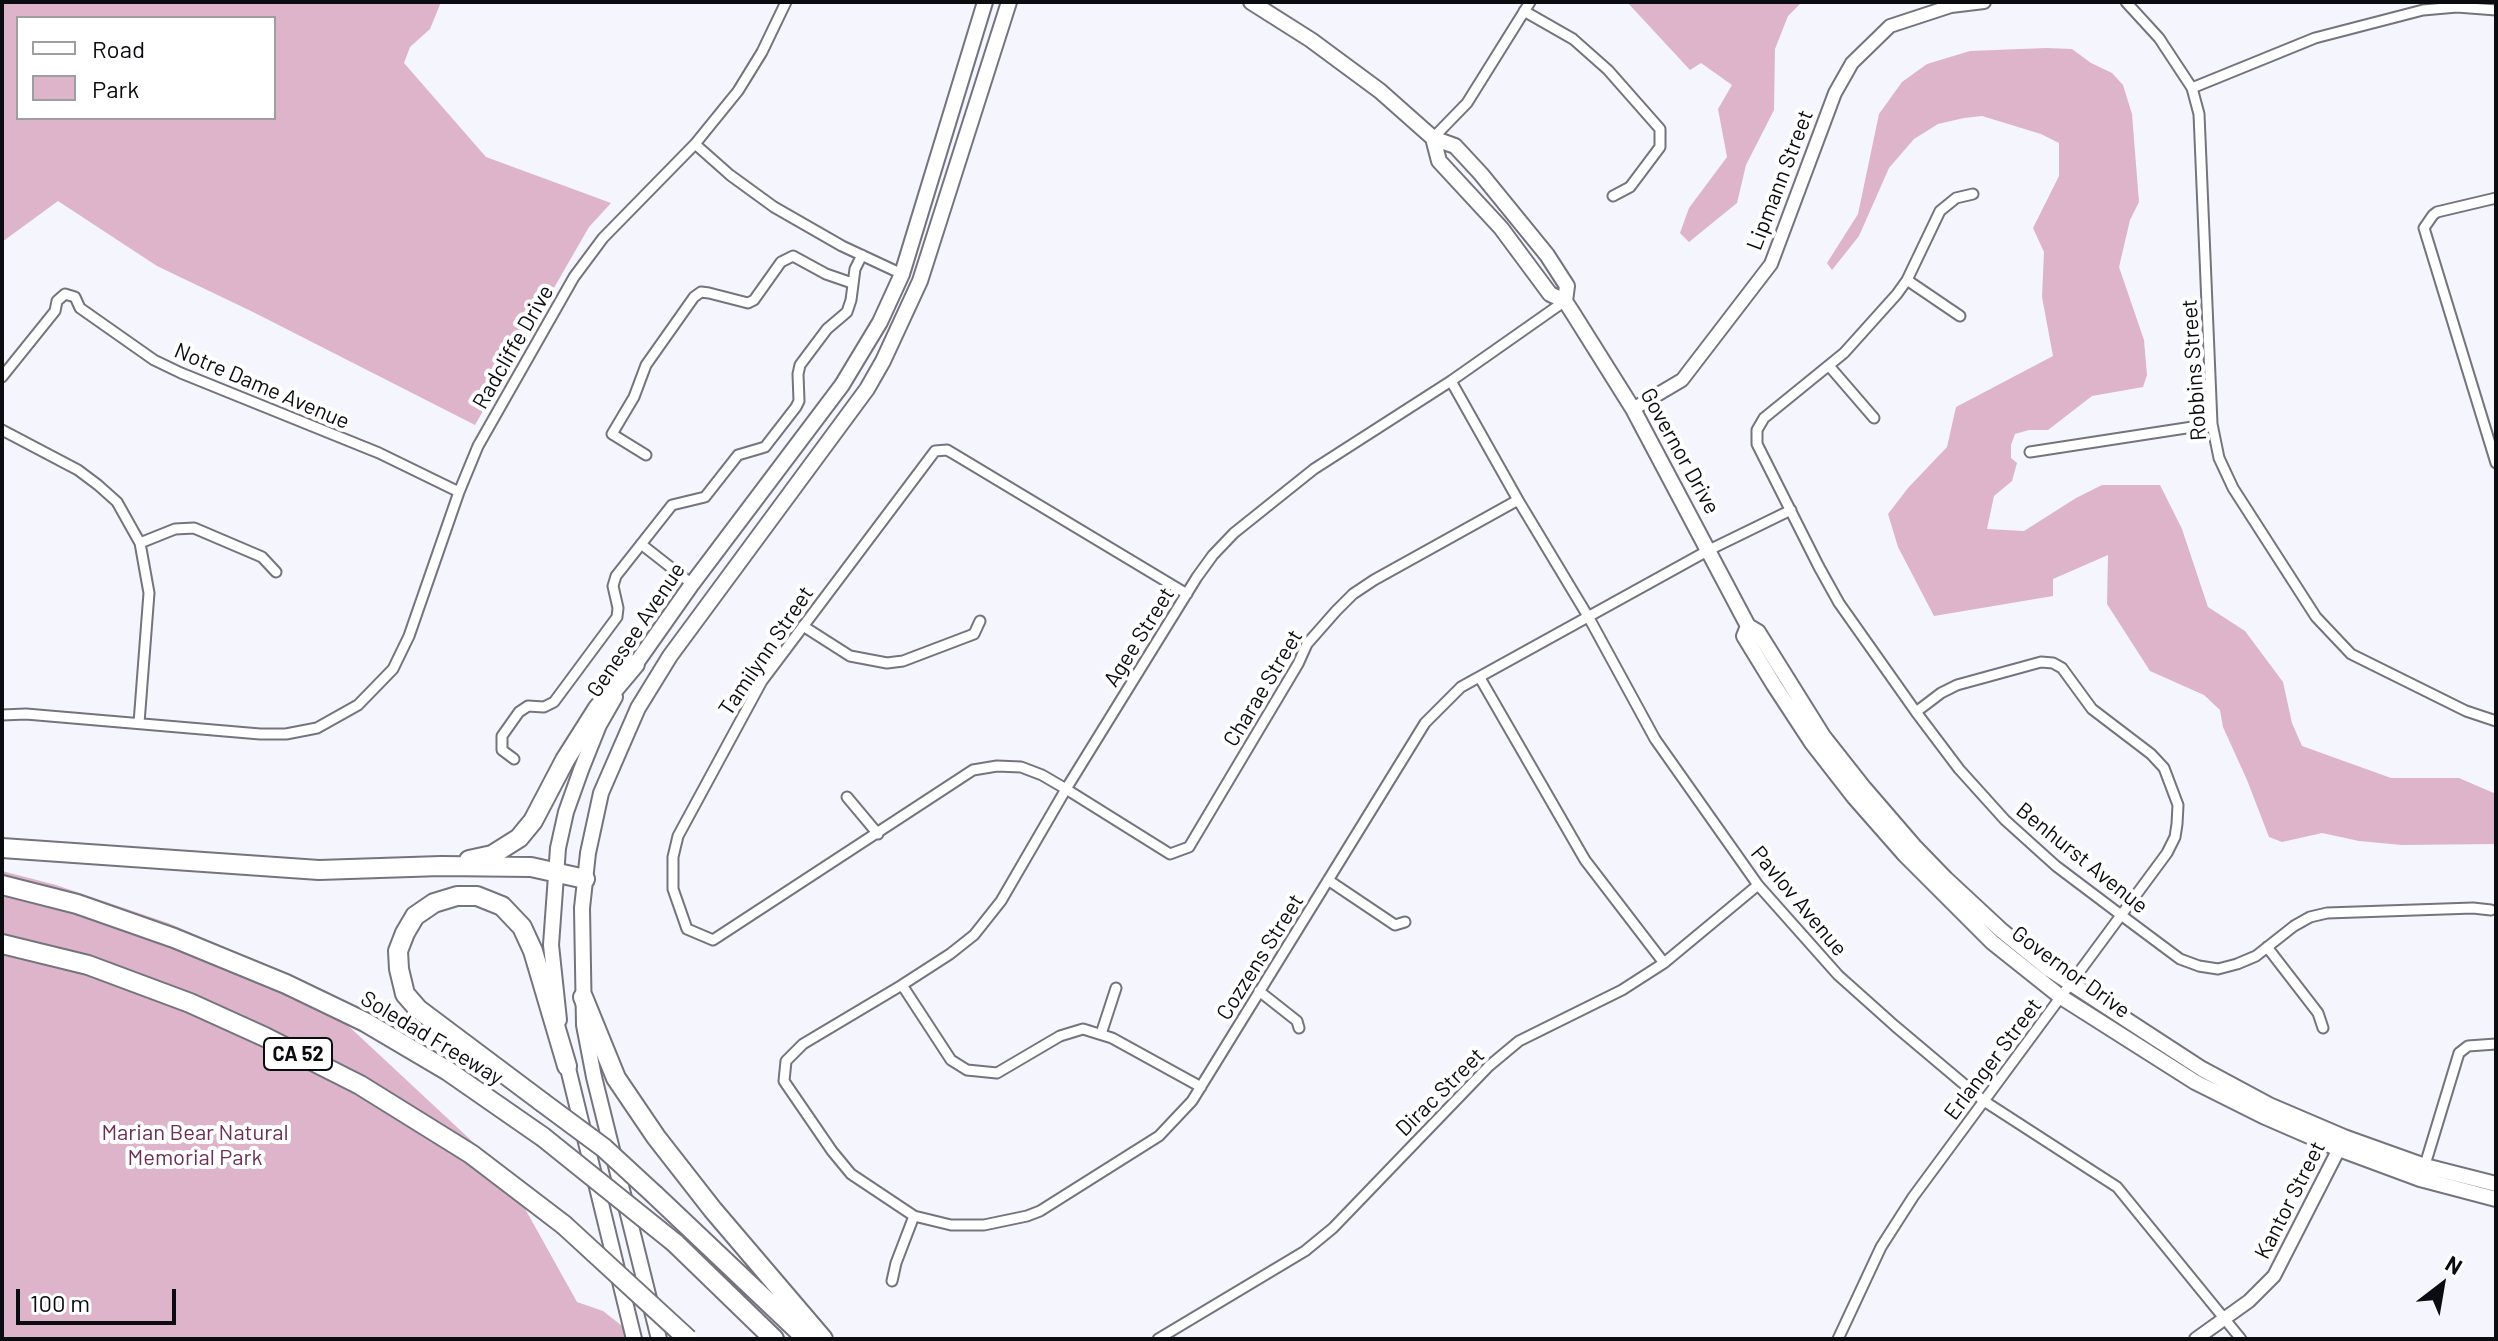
<!DOCTYPE html>
<html>
<head>
<meta charset="utf-8">
<style>
	body { margin:0 }
	#map { position:relative; width:2498px; height:1341px; overflow:hidden; background:#f4f5fd; font-family:Barlow,sans-serif }
	canvas { display:block }
	.frame { position:absolute; inset:0; border:4px solid #0b0c0f; pointer-events:none }
	.legend { position:absolute; left:16px; top:16px; width:260px; height:104px; box-sizing:border-box; background:#fff; border:2px solid #9d9e9f; margin:0; padding:10px 14px; list-style:none; font-size:24px; color:#0b0c0f }
	.legend li { display:flex; align-items:center; gap:16px; height:40px }
	.legend b { width:40px; border:2px solid #9d9e9f }
	.north { position:absolute; left:2402px; top:1245px; width:80px; height:80px; -webkit-text-stroke:6px #fff; paint-order:stroke; rotate:31deg; font-size:22px; font-weight:700; line-height:32px; text-align:center; color:#0b0c0f }
	.north::after { content:''; display:block; margin:auto; width:28px; height:36px; background:#0b0c0f; clip-path:polygon(50% 0,100% 100%,50% 72%,0 100%) }
	.scale { position:absolute; left:16px; top:1289px; width:160px; height:36px; box-sizing:border-box; border:4px solid #0b0c0f; border-top:0; padding-left:10px; font-size:24px; line-height:28px; white-space:nowrap; color:#0b0c0f; -webkit-text-stroke:6px #fff; paint-order:stroke }
</style>
</head>
<body>
<div id="map">
<canvas width="2498" height="1341"></canvas>
<div class="frame"></div>
<ul class="legend">
<li><b style="height:10px;background:#fff"></b>Road</li>
<li><b style="height:22px;background:#deb4cb"></b>Park</li>
</ul>
<div class="north">N</div>
<div class="scale">100 m</div>
</div>
<script>
const ctx = document.querySelector('canvas').getContext('2d');
ctx.lineJoin = 'round';
function paint(path, color) {
  ctx.fillStyle = color;
  ctx.fill(path, 'evenodd');
}
function toPath(rows) {
  const path = new Path2D();
  for (const r of rows) {
    path.moveTo(r[0], r[1]);
    for (let i = 2; i < r.length; i += 2) path.lineTo(r[i], r[i + 1]);
  }
  return path;
}
function stroke(path, color, width, dash) {
  ctx.strokeStyle = color;
  ctx.lineWidth = width;
  ctx.lineCap = dash ? 'butt' : 'round';
  ctx.setLineDash(dash || []);
  ctx.stroke(path);
}
function label(font, color, halo, rows, align = 'center') {
  ctx.font = font + ' Barlow,sans-serif';
  ctx.lineWidth = 8;
  ctx.setLineDash([]);
  ctx.textBaseline = 'middle';
  ctx.strokeStyle = halo;
  ctx.fillStyle = color;
  for (const [text, x, y, turn = 0] of rows) {
    ctx.save();
    ctx.translate(x, y);
    ctx.rotate((+turn || 0) * Math.PI / 180);
    ctx.textAlign = isNaN(turn) ? turn : align;
    if (halo) ctx.strokeText(text, 0, 0);
    ctx.fillText(text, 0, 0);
    ctx.restore();
  }
}
paint(toPath([
	[2,2,441,2,430,29,410,47,404,63,486,157,611,203,589,227,475,425,253,312,157,266,58,201,2,242],
	[18,18,274,18,274,118,18,118],
	[1627,2,1802,2,1788,16,1775,49,1774,110,1746,165,1737,203,1689,242,1680,233,1689,208,1727,157,1718,109,1732,85,1701,63,1690,70],
	[2046,48,2072,49,2091,63,2112,73,2123,85,2132,114,2139,202,2130,220,2119,267,2144,340,2147,375,2143,387,2092,396,2048,430,2029,430,2015,434,2011,445,2011,458,2017,463,2012,481,1994,496,1987,529,2024,531,2076,498,2102,485,2160,485,2182,529,2208,607,2245,631,2283,682,2292,723,2302,746,2391,778,2459,778,2496,794,2496,844,2402,845,2359,841,2322,833,2282,842,2269,837,2247,780,2223,727,2220,710,2204,695,2150,671,2107,604,2108,555,2053,579,2053,596,1934,616,1898,547,1888,514,1908,488,1947,447,1956,407,2053,356,2042,297,2044,252,2033,228,2059,176,2059,143,2041,134,1982,116,1964,118,1938,124,1914,139,1889,168,1859,236,1832,270,1827,263,1858,214,1879,114,1902,82,1927,64,1970,51],
	[2,871,56,885,168,923,297,978,504,1171,577,1302,603,1311,639,1339,2,1339]
]), '#deb4cb');
const minor = toPath([
	[2126,2,2159,38,2192,88,2199,114,2212,424,2219,458,2233,488,2316,617,2351,654,2466,711,2496,721],
	[1524,11,1573,39,1608,70,1660,129,1660,147,1630,187,1613,196],
	[2192,88,2315,38,2423,10,2457,7,2496,10],
	[1433,138,1467,103,1530,2],
	[695,144,730,175,774,207,842,246,902,274],
	[1973,194,1956,198,1940,211,1907,280,1897,294,1844,353,1764,418,1757,430,1757,444,1819,567,1839,603,1916,712,1959,769,2005,820,2056,866,2121,915,2180,959,2199,966,2218,969,2237,964,2256,956,2294,926,2310,917,2327,913,2473,908,2491,910],
	[2496,198,2437,212,2433,215,2424,228,2496,463],
	[1907,280,1960,316],
	[1565,301,1451,381,1314,469,1234,533,1213,555,1197,577,1066,789,1001,901,974,935,950,954,902,985,803,1044,786,1061,784,1081,832,1151,851,1174,914,1216,951,1225,984,1225,1027,1216,1040,1211,1159,1136,1192,1101,1425,723,1461,687,1709,550,1791,510],
	[1830,367,1874,418],
	[2,377,55,311,57,301,65,294,75,297,80,308,154,360,181,373,379,453,459,492],
	[1451,381,1518,500,1589,618,1655,739,1758,885,1838,975,1895,1026,1984,1101,2117,1187,2241,1339],
	[2,430,78,470,98,485,117,502,140,543,149,593,139,723],
	[2030,452,2212,424],
	[646,455,612,434,634,397,646,365,694,297,701,292,709,293,748,303,754,300,781,262,793,256,826,274,852,283],
	[140,543,175,529,194,528,262,557,276,572],
	[641,544,692,584],
	[1187,594,954,454,947,450,935,451,762,681,678,836,673,857,673,889,687,929,713,940,973,770,997,766,1021,767,1042,775,1066,789,1170,854,1189,847,1298,664,1307,644,1336,611,1353,594,1374,580,1518,500],
	[803,626,850,656,887,663,903,661,974,634,980,621],
	[1480,678,1585,860,1664,963],
	[2,715,26,714,260,734,286,734,317,728,358,705,393,669,409,636,459,492,478,446,574,277,603,238,695,144,738,91,762,52,786,2],
	[514,759,502,750,502,736,519,712,528,706,544,707,554,702,617,617,618,608,613,586,616,576,672,505,705,497,738,455,765,447,796,407,799,401,798,374,800,365,827,329,847,312,851,300,855,269,862,255],
	[847,797,878,834],
	[1328,880,1395,925,1405,922],
	[2267,947,2318,1013,2323,1028],
	[902,985,951,1060,967,1070,997,1073,1060,1036,1083,1029,1112,1038,1201,1087],
	[1259,991,1297,1021,1299,1028],
	[1101,1034,1116,988],
	[2424,1168,2459,1053,2468,1046,2496,1044],
	[892,1281,896,1263,914,1216],
	[1158,1339,1305,1251,1333,1228,1489,1066,1519,1041,1622,990,1664,963,1758,885],
	[1838,1339,1881,1247,1913,1197,2167,853,2175,837,2177,824,2178,805,2164,768,2151,754,2092,709,2062,668,2053,663,2041,662,1957,685,1941,693,1916,712]
]);
const tertiary = toPath([
	[1633,409,1682,380,1771,264,1835,93,1852,63,1890,26,1951,6,1984,2],
	[2196,1339,2249,1301,2274,1276,2343,1141]
]);
const secondary = toPath([
	[1251,2,1311,40,1380,91,1433,138,1455,146,1481,174,1547,255,1567,286,1565,301],
	[1433,138,1439,161,1501,228,1550,294,1565,301,1574,315,1633,409,1748,626,1758,632,1823,736,1864,788,1914,846,1946,879,2002,931,2050,970,2202,1069,2269,1105,2344,1137,2425,1166,2496,1184],
	[1748,626,1744,636,1774,685,1812,743,1854,797,1905,855,1992,942,2061,997,2195,1082,2263,1116,2339,1149,2420,1179,2496,1199]
]);
const primary = toPath([
	[630,672,692,584,842,385,880,322,902,274,985,2],
	[559,1020,551,945,558,848,566,812,581,770,599,725,615,697],
	[565,1056,634,1339],
	[659,1339,594,1077,584,1025,582,908,588,853,601,793,638,708,670,656,867,389,883,361,920,281,1009,2]
]);
const motorway = toPath([
	[2,848,319,870,441,866,531,867,585,879],
	[469,860,492,855,519,838,533,821,565,760,598,708,635,664],
	[2,885,77,904,174,938,286,984,365,1022,448,1071,543,1137],
	[2,944,88,965,190,1003,265,1037,360,1085,471,1154,564,1225],
	[583,997,616,1078,656,1137,713,1210,823,1339],
	[542,1102,418,1009,405,994,399,969,398,951,405,933,415,916,434,903,457,896,477,896,502,906,522,927,533,951,567,1066],
	[655,1195,807,1339],
	[675,1243,774,1339]
]);
stroke(minor, '#73747d', 13);
stroke(tertiary, '#73747d', 16);
stroke(secondary, '#73747d', 18);
stroke(primary, '#73747d', 18);
stroke(motorway, '#73747d', 22);
stroke(minor, '#fff', 9);
stroke(tertiary, '#fff', 12);
stroke(secondary, '#fff', 14);
stroke(primary, '#fff', 14);
stroke(motorway, '#fff', 18);
const motorwayBridge = toPath([
	[542,1102,604,1148,655,1195],
	[543,1137,675,1243],
	[564,1225,688,1339]
]);
stroke(motorwayBridge, '#73747d', 22, []);
stroke(motorwayBridge, '#fff', 18);
for (const [x, y, w] of [
	[298,1054,68]
]) {
  const box = new Path2D();
  box.roundRect(x - w / 2, y - 16, w, 32, 6);
  ctx.fillStyle = '#fff';
  ctx.fill(box);
  stroke(box, '#0b0c0f', 2);
}
label('bold 20px', '#0b0c0f', null, [
	["CA 52",298,1054]
]);
label('22px', '#0b0c0f', '#fff', [
	["Lipmann Street",1780,180,-69],
	["Radcliffe Drive",513,347,-60],
	["Robbins Street",2194,370,-94],
	["Notre Dame Avenue",262,386,23],
	["Governor Drive",1680,451,61],
	["Genesee Avenue",636,630,-56],
	["Agee Street",1139,637,-58],
	["Tamilynn Street",766,651,-56],
	["Charae Street",1263,688,-59],
	["Benhurst Avenue",2082,858,39],
	["Pavlov Avenue",1799,901,50],
	["Cozzens Street",1260,957,-58],
	["Governor Drive",2071,972,36],
	["Soledad Freeway",432,1038,31],
	["Erlanger Street",1993,1059,-53],
	["Dirac Street",1440,1092,-45],
	["Kantor Street",2290,1200,-63]
]);
label('22px', '#6d2e56', '#fff', [
	["Marian Bear Natural",195,1133],
	["Memorial Park",195,1158]
]);
</script>
</body>
</html>
